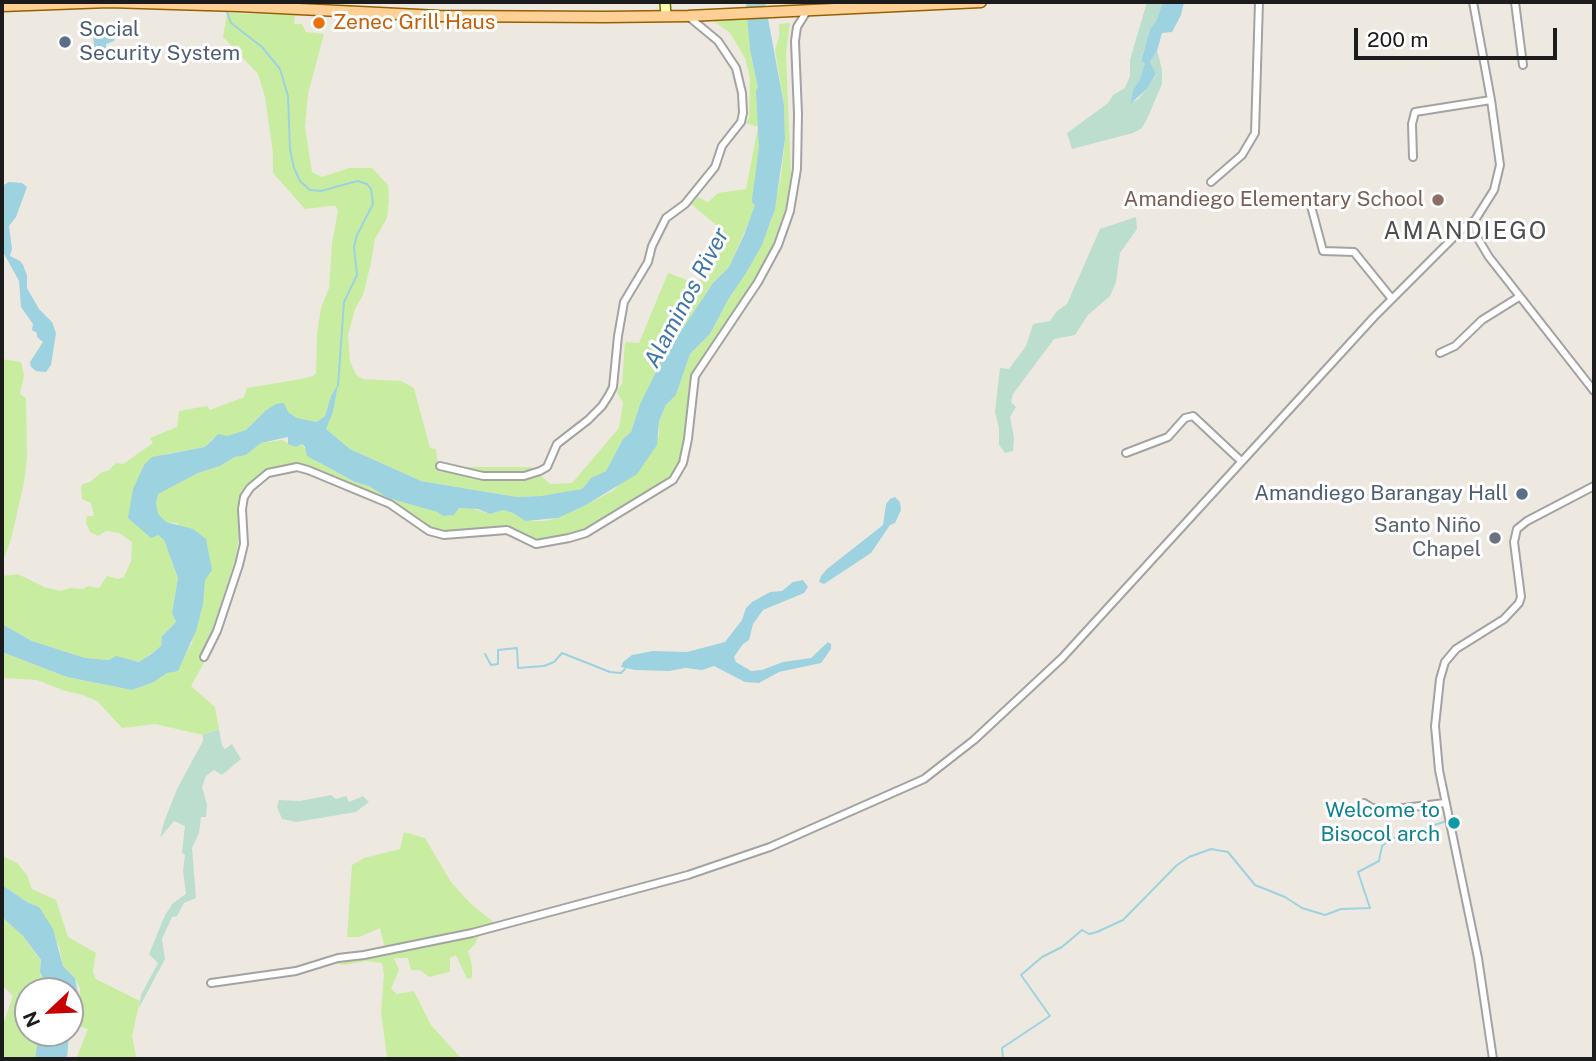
<!DOCTYPE html>
<html>
<head>
<meta charset="utf-8">
<style>
	body { margin:0 }
	#map { position:relative; width:1596px; height:1061px; overflow:hidden; background:#eee9e0; font-family:"Public Sans",sans-serif }
	canvas { display:block }
	.frame { position:absolute; inset:0; border:4px solid #1c1c1c; pointer-events:none }
	.north { position:absolute; left:14px; top:977px; width:70px; height:70px; box-sizing:border-box; background:#fff; border:2px solid #a4a4a4; border-radius:50%; rotate:247deg; font-size:19px; font-weight:700; line-height:28px; text-align:center; color:#1c1c1c }
	.north::after { content:''; display:block; margin:auto; width:24px; height:32px; background:#c80003; clip-path:polygon(50% 0,100% 100%,50% 72%,0 100%) }
	.scale { position:absolute; left:1354px; top:28px; width:203px; height:32px; box-sizing:border-box; border:4px solid #1c1c1c; border-top:0; padding-left:9px; font-size:21px; line-height:24px; white-space:nowrap; color:#1c1c1c; -webkit-text-stroke:5px #fff; paint-order:stroke }
</style>
</head>
<body>
<div id="map">
<canvas width="1596" height="1061"></canvas>
<div class="frame"></div>
<div class="north">N</div>
<div class="scale">200 m</div>
</div>
<script>
const ctx = document.querySelector('canvas').getContext('2d');
ctx.lineJoin = 'round';
function paint(path, color) {
  ctx.fillStyle = color;
  ctx.fill(path, 'evenodd');
}
function toPath(rows) {
  const path = new Path2D();
  for (const r of rows) {
    path.moveTo(r[0], r[1]);
    for (let i = 2; i < r.length; i += 2) path.lineTo(r[i], r[i + 1]);
  }
  return path;
}
function stroke(path, color, width, dash) {
  ctx.strokeStyle = color;
  ctx.lineWidth = width;
  ctx.lineCap = dash ? 'butt' : 'round';
  ctx.setLineDash(dash || []);
  ctx.stroke(path);
}
function label(font, color, halo, rows, align = 'center') {
  ctx.font = font + ' "Public Sans",sans-serif';
  ctx.lineWidth = 6;
  ctx.setLineDash([]);
  ctx.textBaseline = 'middle';
  ctx.strokeStyle = halo;
  ctx.fillStyle = color;
  for (const [text, x, y, turn = 0] of rows) {
    ctx.save();
    ctx.translate(x, y);
    ctx.rotate((+turn || 0) * Math.PI / 180);
    ctx.textAlign = isNaN(turn) ? turn : align;
    if (halo) ctx.strokeText(text, 0, 0);
    ctx.fillText(text, 0, 0);
    ctx.restore();
  }
}
paint(toPath([
	[227,13,295,15,294,24,302,24,306,32,324,34,308,94,305,127,312,172,322,177,349,168,372,168,388,185,389,200,387,218,375,239,371,263,363,295,355,309,348,335,350,361,356,375,363,379,401,381,414,388,430,448,436,449,438,467,531,467,550,484,572,483,619,428,623,403,617,392,622,383,625,342,639,343,668,273,698,284,721,229,691,204,698,197,708,202,718,193,746,189,758,127,746,123,749,117,750,78,745,58,730,33,711,19,749,18,750,50,767,131,763,176,752,215,729,267,713,283,663,358,640,404,631,432,623,439,606,471,591,478,582,489,554,495,517,497,421,481,350,449,326,429,333,412,337,386,331,396,325,416,317,422,297,418,288,412,265,411,246,430,227,436,213,438,205,447,165,454,144,465,139,477,158,535,164,540,178,578,172,613,176,622,162,636,161,646,140,662,116,657,109,660,85,658,32,641,2,624,2,576,18,574,44,587,60,591,70,588,83,589,88,586,99,588,107,576,118,579,124,577,131,561,132,542,119,533,106,531,98,536,90,532,86,523,87,516,94,516,91,503,82,499,81,487,83,484,90,482,102,472,108,471,116,463,123,464,153,443,150,438,177,427,179,411,207,406,210,410,244,397,247,388,301,379,313,376,316,373,317,333,321,308,329,288,332,243,338,210,335,206,329,206,305,209,273,173,273,153,265,97,258,74,223,37],
	[790,23,786,53,791,175,786,206,773,245,756,278,725,329,699,365,681,463,672,478,627,504,590,529,574,535,539,541,508,528,441,532,428,527,399,506,290,466,254,482,240,514,240,532,235,560,212,632,210,652,191,686,215,707,219,729,203,735,155,724,122,728,97,701,83,695,65,691,37,680,2,678,2,652,67,677,132,690,154,682,180,664,192,643,205,580,177,523,166,522,157,514,156,503,158,493,198,473,220,466,235,457,246,455,261,443,282,440,296,447,301,444,316,461,355,482,369,486,388,498,437,512,443,516,453,515,459,508,471,508,490,514,503,510,513,513,525,521,544,521,558,518,586,505,614,490,659,436,659,421,666,405,676,395,690,354,710,334,729,298,754,259,771,222,781,176,785,139,784,105,775,50,779,37,779,24],
	[2,359,21,362,24,375,20,394,26,398,27,458,24,483,11,539,2,564],
	[404,832,425,838,451,882,471,904,496,924,385,948,380,928,359,937,347,937,352,865,364,858,400,849],
	[2,856,17,863,27,875,32,889,56,900,68,937,96,953,93,972,96,979,140,1001,132,1036,136,1056,139,1059,76,1059,88,1029,78,1026,80,989,75,978,63,966,59,946,39,907,27,902,2,885],
	[2,917,23,936,41,961,40,972,43,982,49,988,49,991,28,991,28,1033,39,1033,35,1059,2,1059,2,1027,13,996,2,985],
	[479,935,475,944,468,951,472,965,472,978,467,979,456,955,450,958,450,972,429,977,420,970,411,970,408,958,394,958,399,970,391,989,397,994,414,991,431,1025,461,1058,418,1059,387,1057,381,1012,384,974,382,963,366,961,344,965,333,963,335,960,392,954]
]), '#c8eda1');
paint(toPath([
	[1147,2,1163,2,1156,21,1150,29,1141,60,1145,63,1140,79,1133,90,1130,103,1138,99,1147,89,1156,75,1150,62,1157,51,1162,69,1162,84,1147,119,1142,128,1133,133,1072,149,1067,133,1108,103,1113,95,1125,88,1130,76,1130,60],
	[1136,217,1137,229,1120,253,1116,282,1110,296,1088,315,1075,335,1054,339,1013,394,1011,402,1016,407,1010,417,1014,437,1013,451,1005,453,999,445,999,428,995,412,1000,368,1009,369,1026,346,1033,324,1050,321,1057,311,1067,304,1100,229],
	[219,729,222,746,225,749,232,744,241,759,222,775,214,770,206,776,202,787,207,805,206,817,201,817,199,833,192,848,196,898,184,903,177,916,172,917,162,939,165,959,139,1008,141,995,158,963,149,954,165,915,173,903,186,894,183,870,185,855,182,853,185,826,174,821,160,838,164,822,177,789,203,741,203,735],
	[331,795,336,799,346,796,349,802,363,796,369,802,356,812,296,822,282,819,277,807,279,800,300,801]
]), '#bcdece');
paint(toPath([
	[746,2,765,2,784,105,785,139,775,209,762,245,746,273,729,298,710,334,690,354,676,395,666,405,659,421,657,445,637,474,586,505,558,518,525,521,513,513,503,510,490,514,478,509,459,508,454,515,443,516,437,512,388,498,369,486,355,482,307,456,305,447,302,444,296,447,288,444,288,437,261,443,246,455,235,457,220,466,198,473,158,494,156,503,158,514,166,522,193,529,206,539,212,570,205,580,203,604,196,631,178,671,167,673,154,682,132,690,67,677,2,652,2,624,32,641,85,658,109,660,116,656,139,662,150,655,161,646,162,636,176,622,172,613,178,578,164,540,158,535,151,538,128,518,133,489,144,465,152,457,205,447,218,434,227,436,246,430,265,411,276,404,284,403,288,412,297,418,317,422,325,416,331,396,338,384,333,412,326,429,350,449,421,481,517,497,541,496,582,489,591,478,606,471,623,439,631,432,640,404,663,358,713,283,729,267,744,235,759,194,767,131,750,50],
	[1163,2,1184,2,1181,15,1172,32,1162,33,1157,51,1150,62,1156,74,1147,89,1130,104,1133,90,1140,79,1145,63,1141,61,1150,29,1156,21],
	[106,30,112,31,115,36,114,41,106,44,106,54,99,60,95,55,93,35],
	[9,182,22,183,27,187,16,217,9,226,12,249,10,256,20,261,23,265,27,275,27,288,39,309,52,322,56,333,51,365,46,372,36,371,31,367,30,362,43,342,37,337,37,333,32,330,33,324,21,307,19,281,2,250,2,205,4,193,2,186],
	[895,497,900,502,901,510,895,523,890,525,871,553,824,584,819,582,821,576,827,569,883,525,886,504,890,499],
	[803,580,808,587,804,593,763,610,753,624,749,640,743,644,734,657,736,662,751,671,762,670,783,662,811,658,828,642,831,644,831,649,821,663,779,672,759,683,745,682,714,666,702,670,685,668,669,671,635,670,621,667,623,662,632,655,653,651,687,652,725,642,742,620,746,608,752,602,770,592,782,591,793,582],
	[2,885,27,902,39,907,53,929,63,966,75,978,78,994,76,1032,70,1032,70,991,49,991,40,972,41,960,23,936,2,917],
	[39,1033,69,1033,67,1059,35,1059]
]), '#9dd2e0');
stroke(toPath([
	[226,9,231,23,262,47,280,69,288,96,290,149,294,168,300,181,310,190,321,191,357,181,367,184,371,189,373,204,357,235,354,247,357,275,344,302,338,386],
	[485,654,491,665,498,664,498,650,517,648,518,668,544,666,554,662,562,653,610,672,621,673,625,669],
	[1003,1059,1002,1048,1050,1016,1021,975,1042,957,1062,947,1082,930,1089,934,1097,932,1123,920,1177,865,1189,857,1211,849,1228,852,1255,885,1285,897,1302,908,1325,915,1341,909,1370,908,1358,872,1379,861,1382,846,1391,839,1453,819]
]), '#9dd2e0', 2);
stroke(toPath([
	[758,200,765,147,762,92]
]), '#9dd2e0', 12);
const street = toPath([
	[1473,2,1491,100,1500,165,1494,190,1475,220,1477,237,1489,257,1594,391],
	[1515,2,1523,65],
	[1413,157,1412,124,1415,112,1491,100],
	[1211,182,1242,155,1255,133,1259,2],
	[1311,206,1323,251,1354,252,1392,299],
	[1440,353,1455,346,1482,320,1519,297],
	[1126,453,1168,437,1185,418,1193,416,1241,461],
	[440,466,483,476,524,476,540,471,547,467,557,444,588,420,602,406,609,395,613,387,618,336,624,302,648,262,652,246,666,218,685,204,715,167,722,146,741,122,743,113,742,93,736,68,718,41,689,17],
	[204,657,217,631,239,565,244,544,242,509,244,497,250,488,268,473,297,467,308,470,390,504,429,531,444,535,507,530,536,544,569,538,586,533,673,480,683,463,688,439,695,376,758,282,778,245,790,211,797,169,798,114,795,41,797,27,807,11],
	[1364,803,1372,808,1387,810,1445,803],
	[211,983,296,971,338,958,364,955,472,933,688,875,770,847,924,779,974,740,1062,658,1374,317,1463,228,1475,220],
	[1493,1059,1478,958,1439,770,1435,726,1440,679,1445,662,1456,649,1504,619,1519,603,1521,597,1514,542,1517,529,1527,521,1594,486]
]);
const secondary = toPath([
	[665,2,666,16]
]);
const primary = toPath([
	[2,6,109,2,239,6,439,16,605,17,688,16,981,2]
]);
stroke(street, '#a3a3a3', 10);
stroke(secondary, '#6a7600', 12);
stroke(primary, '#946100', 13);
stroke(street, '#fff', 6);
stroke(secondary, '#fbfeae', 9);
stroke(primary, '#ffd095', 10);
for (const [x, y, r, color] of [
	[319,23,7,"#e8710a"],
	[65,42,7,"#5c6f8a"],
	[1438,200,7,"#8d6e63"],
	[1522,494,7,"#5c6f8a"],
	[1495,538,7,"#6b7280"],
	[1454,823,7,"#0f9aa8"]
]) {
  const dot = new Path2D();
  dot.arc(x, y, r, 0, 2 * Math.PI);
  ctx.fillStyle = color;
  ctx.fill(dot);
  stroke(dot, '#fff', 2.5);
}
label('21px', '#c56008', '#fff', [
	["Zenec Grill Haus",333,23]
], 'left');
label('21px', '#4e5e75', '#fff', [
	["Social",79,30],
	["Security System",79,54],
	["Amandiego Barangay Hall",1508,494,"right"]
], 'left');
label('21px', '#785e54', '#fff', [
	["Amandiego Elementary School",1424,200]
], 'right');
label('21px', '#5b616d', '#fff', [
	["Santo Niño",1481,526],
	["Chapel",1481,550]
], 'right');
label('21px', '#0d838f', '#fff', [
	["Welcome to",1440,811],
	["Bisocol arch",1440,835]
], 'right');
label('italic 23px', '#4076aa', '#fff', [
	["Alaminos River",687,298,-62]
]);
ctx.letterSpacing = '2px';
label('24px', '#4f4f4f', '#fff', [
	["AMANDIEGO",1466,232]
]);
ctx.letterSpacing = '0px';
</script>
</body>
</html>
